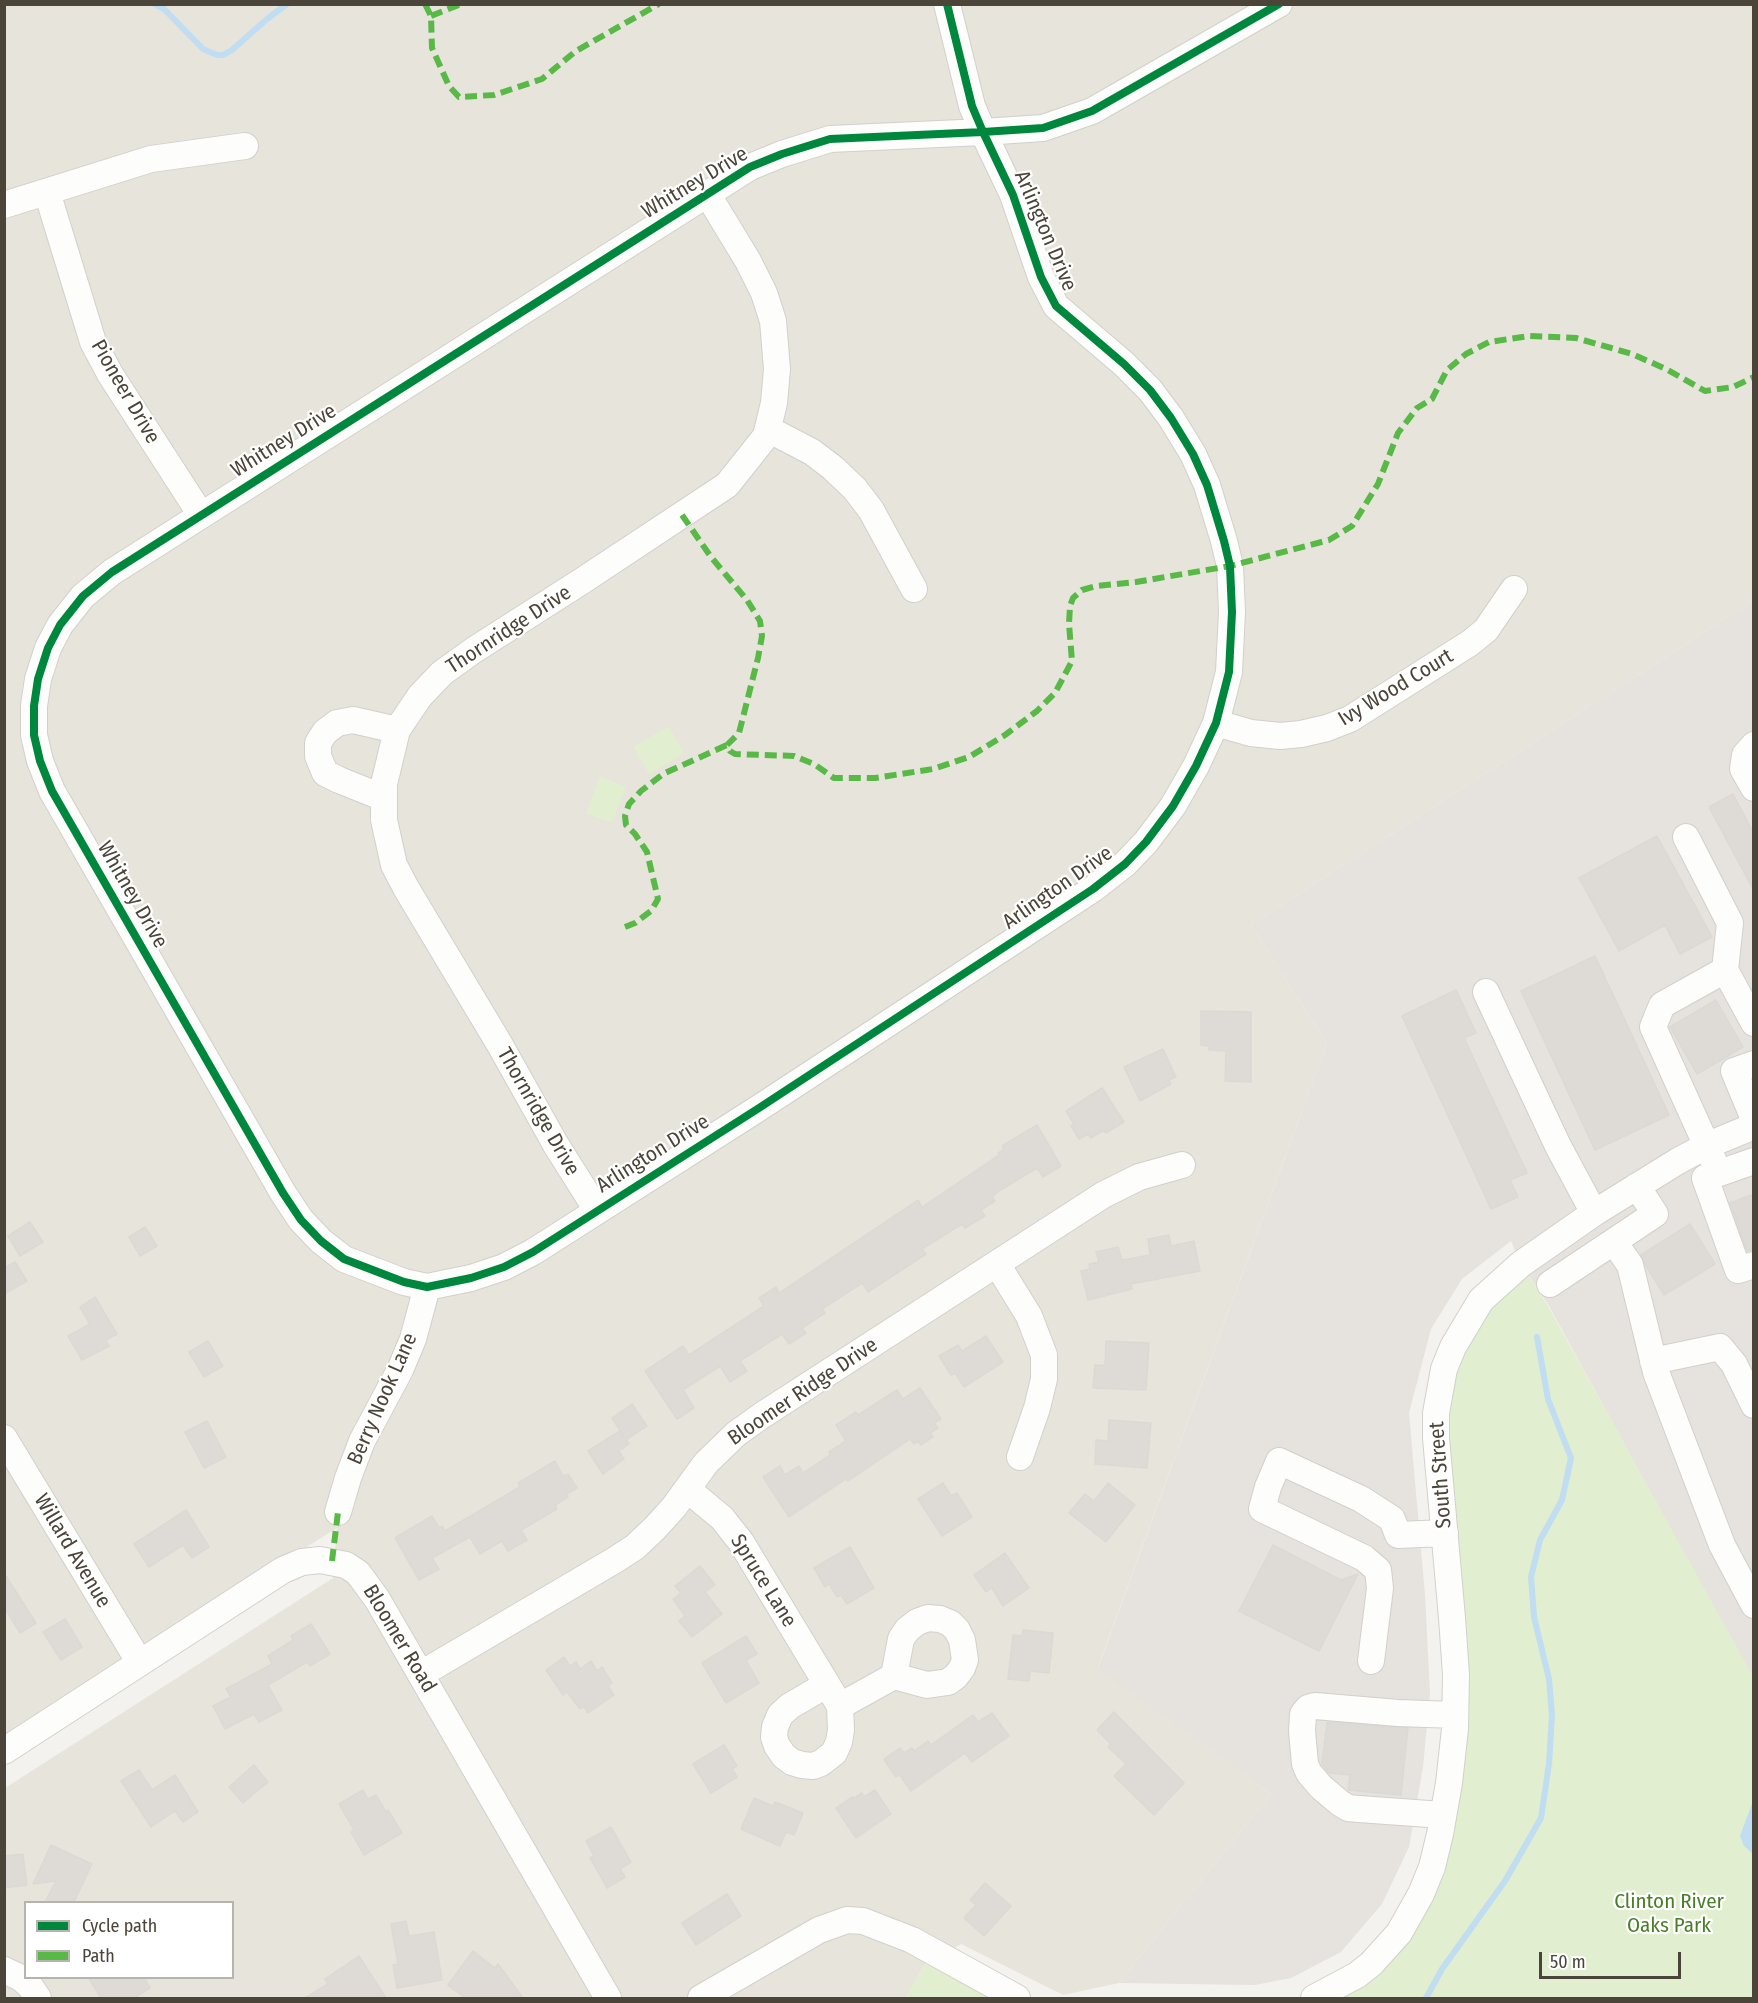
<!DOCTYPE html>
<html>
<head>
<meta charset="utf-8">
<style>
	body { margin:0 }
	#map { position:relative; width:1758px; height:2003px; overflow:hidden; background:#f4f2ee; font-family:"Fira Sans Condensed",sans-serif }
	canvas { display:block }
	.frame { position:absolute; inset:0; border:6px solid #4b4439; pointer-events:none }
	.legend { position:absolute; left:24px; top:1901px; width:210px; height:78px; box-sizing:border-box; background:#fff; border:2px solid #b7b4b0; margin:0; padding:8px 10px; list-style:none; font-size:18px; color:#4b4439 }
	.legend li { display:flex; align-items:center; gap:12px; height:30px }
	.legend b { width:30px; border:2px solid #b7b4b0 }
	.scale { position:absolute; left:1539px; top:1952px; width:142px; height:27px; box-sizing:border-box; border:3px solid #4b4439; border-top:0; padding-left:8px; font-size:18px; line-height:21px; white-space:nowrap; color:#4b4439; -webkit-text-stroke:4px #fff; paint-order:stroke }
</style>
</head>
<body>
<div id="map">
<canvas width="1758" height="2003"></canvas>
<div class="frame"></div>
<ul class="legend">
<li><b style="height:8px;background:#00873e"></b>Cycle path</li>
<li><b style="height:8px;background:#58b947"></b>Path</li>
</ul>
<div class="scale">50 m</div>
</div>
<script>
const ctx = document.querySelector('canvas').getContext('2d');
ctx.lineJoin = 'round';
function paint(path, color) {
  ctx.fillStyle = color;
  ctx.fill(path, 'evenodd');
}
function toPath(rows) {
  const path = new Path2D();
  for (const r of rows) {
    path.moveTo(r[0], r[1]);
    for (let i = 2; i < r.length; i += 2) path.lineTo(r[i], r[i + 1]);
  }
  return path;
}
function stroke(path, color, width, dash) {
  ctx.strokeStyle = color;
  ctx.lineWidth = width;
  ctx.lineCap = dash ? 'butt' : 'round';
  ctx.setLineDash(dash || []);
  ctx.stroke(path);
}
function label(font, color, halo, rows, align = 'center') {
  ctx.font = font + ' "Fira Sans Condensed",sans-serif';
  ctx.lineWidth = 4.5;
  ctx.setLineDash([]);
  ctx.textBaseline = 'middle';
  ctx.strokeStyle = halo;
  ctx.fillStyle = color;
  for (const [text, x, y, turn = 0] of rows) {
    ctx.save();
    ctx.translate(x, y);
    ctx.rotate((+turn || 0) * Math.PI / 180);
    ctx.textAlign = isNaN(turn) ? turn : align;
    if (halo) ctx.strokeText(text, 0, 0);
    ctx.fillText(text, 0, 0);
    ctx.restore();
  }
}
paint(toPath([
	[5,5,1753,5,1753,601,1251,925,1327,1043,1098,1667,1271,1794,1119,1983,1063,1995,961,1944,925,1964,906,1998,5,1998,5,1788,333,1578,337,1528,5,1736],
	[26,1902,232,1902,232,1978,26,1978]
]), '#e7e4dc');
paint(toPath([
	[1753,601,1753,1680,1549,1306,1521,1264,1511,1241,1462,1279,1431,1329,1409,1413,1425,1595,1430,1693,1423,1767,1409,1847,1382,1904,1341,1952,1291,1978,1255,1985,1119,1983,1271,1794,1098,1668,1327,1043,1251,925]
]), '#e6e2de');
paint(toPath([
	[669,726,684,753,649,774,633,747],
	[600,776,626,787,612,823,586,813],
	[1521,1264,1548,1306,1753,1676,1753,1998,1314,1998,1399,1933,1449,1783,1444,1369],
	[925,1964,1017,1998,906,1998]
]), '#e1eecf');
paint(toPath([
	[1287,1430,1407,1489,1398,1508,1414,1522,1395,1570,1409,1573,1398,1665,1382,1664,1379,1674,1361,1674,1362,1668,1346,1666,1356,1590,1368,1586,1367,1574,1349,1563,1341,1571,1276,1537,1255,1571,1238,1562,1247,1542,1237,1539,1258,1448,1277,1453]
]), '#e6e3df');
paint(toPath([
	[1753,1801,1754,1854,1753,1854,1744,1846,1740,1836]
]), '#c0ddf1');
stroke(toPath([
	[154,4,164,9,203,49,217,55,223,55,232,50,267,19,287,4],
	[1426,1998,1442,1969,1505,1881,1541,1818,1549,1764,1552,1715,1549,1679,1534,1617,1531,1577,1540,1540,1562,1500,1571,1458,1548,1399,1537,1337]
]), '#c0ddf1', 6);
const building = toPath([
	[1733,794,1754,834,1754,891,1709,807,1733,794],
	[1657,836,1712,937,1680,954,1665,925,1619,951,1579,878,1657,836],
	[1595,956,1669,1115,1595,1150,1521,991,1595,956],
	[1456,990,1476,1033,1464,1038,1527,1173,1510,1180,1518,1197,1491,1209,1402,1016,1456,990],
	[1716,1000,1743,1047,1697,1074,1670,1027,1716,1000],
	[1201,1011,1251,1012,1251,1082,1225,1081,1226,1051,1209,1050,1209,1046,1201,1045,1201,1011],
	[1163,1049,1176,1077,1169,1080,1171,1084,1140,1101,1124,1067,1163,1049],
	[1102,1088,1124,1122,1106,1133,1104,1130,1091,1138,1088,1134,1079,1139,1071,1126,1074,1124,1066,1111,1102,1088],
	[1037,1125,1061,1166,1043,1177,1037,1168,999,1191,992,1197,995,1201,981,1210,985,1216,965,1228,962,1224,922,1249,926,1254,868,1292,862,1283,822,1309,825,1313,802,1328,806,1333,789,1344,782,1334,740,1361,747,1371,730,1382,720,1366,683,1390,694,1408,677,1419,645,1371,683,1346,689,1355,764,1306,759,1298,776,1287,779,1293,918,1200,922,1207,999,1155,998,1153,1004,1149,1002,1146,1037,1125],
	[1754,1194,1754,1249,1747,1251,1730,1203,1754,1194],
	[30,1222,43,1242,20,1256,8,1236,30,1222],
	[1690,1224,1715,1264,1664,1295,1646,1266,1641,1255,1690,1224],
	[145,1227,157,1246,140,1256,129,1237,145,1227],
	[1169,1235,1171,1246,1194,1241,1200,1271,1131,1284,1132,1289,1088,1300,1081,1271,1090,1269,1089,1264,1099,1262,1096,1252,1118,1247,1122,1260,1150,1255,1148,1239,1169,1235],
	[15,1262,27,1281,4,1294,4,1268,15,1262],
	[95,1297,117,1334,106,1340,109,1346,82,1360,68,1336,90,1324,80,1307,95,1297],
	[986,1336,1003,1362,964,1387,955,1373,951,1375,939,1356,958,1345,962,1351,986,1336],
	[208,1341,223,1366,204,1377,189,1352,208,1341],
	[1106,1341,1149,1343,1146,1390,1093,1388,1095,1365,1105,1365,1106,1341],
	[920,1388,941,1419,934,1423,938,1428,930,1433,933,1437,921,1445,918,1441,914,1444,910,1439,848,1481,846,1479,789,1517,763,1477,780,1466,785,1475,799,1466,803,1473,830,1455,829,1452,846,1441,836,1425,856,1412,858,1415,897,1390,903,1399,920,1388],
	[632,1404,647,1426,626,1440,612,1418,632,1404],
	[1109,1420,1151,1423,1147,1468,1095,1464,1096,1440,1108,1441,1109,1420],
	[207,1421,226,1457,204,1468,185,1432,207,1421],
	[620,1431,629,1444,619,1451,624,1459,603,1474,588,1451,620,1431],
	[555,1461,563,1476,568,1474,577,1488,567,1494,568,1497,555,1505,557,1509,521,1530,527,1540,508,1551,502,1541,480,1554,470,1537,432,1558,439,1569,419,1580,395,1538,432,1516,439,1528,442,1526,445,1531,520,1487,518,1483,555,1461],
	[943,1483,951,1496,957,1493,972,1517,942,1536,918,1499,943,1483],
	[1108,1483,1135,1505,1106,1542,1069,1513,1085,1494,1094,1501,1108,1483],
	[186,1510,209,1547,192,1558,183,1545,149,1567,134,1544,186,1510],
	[1273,1545,1341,1580,1358,1574,1319,1651,1239,1611,1273,1545],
	[850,1547,874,1588,847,1604,841,1595,837,1597,829,1584,825,1587,814,1568,850,1547],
	[1005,1553,1029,1588,1003,1606,992,1588,986,1592,974,1575,1005,1553],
	[700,1566,715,1585,705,1592,722,1614,692,1637,679,1621,685,1616,673,1599,681,1593,675,1586,700,1566],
	[4,1573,36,1623,20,1633,4,1607,4,1573],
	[65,1619,82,1647,61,1660,43,1632,65,1619],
	[311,1624,330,1654,310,1666,307,1662,268,1685,282,1710,259,1722,254,1714,225,1729,213,1706,231,1697,226,1689,272,1664,268,1656,293,1640,291,1636,311,1624],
	[1023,1630,1053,1633,1049,1673,1030,1671,1029,1681,1008,1679,1013,1635,1022,1636,1023,1630],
	[746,1636,757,1654,746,1660,759,1683,726,1703,702,1663,746,1636],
	[564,1657,570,1666,576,1662,580,1669,591,1661,597,1671,602,1667,612,1683,608,1686,614,1695,588,1713,584,1706,580,1709,567,1692,563,1695,546,1670,564,1657],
	[1114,1712,1184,1783,1154,1815,1114,1776,1126,1764,1108,1747,1111,1744,1097,1730,1114,1712],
	[992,1713,1009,1736,972,1762,965,1753,911,1791,899,1774,896,1777,884,1759,900,1748,904,1753,912,1748,914,1751,928,1741,931,1745,973,1715,978,1722,992,1713],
	[1327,1722,1408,1728,1401,1795,1348,1790,1350,1775,1329,1773,1322,1764,1327,1722],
	[724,1745,737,1766,732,1769,737,1777,711,1793,693,1764,724,1745],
	[254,1765,268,1782,243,1803,229,1787,254,1765],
	[139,1770,152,1790,175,1775,198,1812,183,1822,175,1811,151,1827,121,1781,139,1770],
	[363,1790,368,1799,376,1795,386,1812,388,1810,402,1833,364,1855,351,1832,354,1830,339,1804,363,1790],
	[875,1790,891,1814,856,1838,836,1808,852,1797,854,1798,862,1793,864,1797,875,1790],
	[754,1798,773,1806,775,1802,803,1813,794,1835,786,1832,780,1846,741,1829,754,1798],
	[611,1827,631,1862,620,1869,625,1877,607,1888,590,1858,594,1856,586,1841,611,1827],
	[51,1845,92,1864,74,1902,45,1902,56,1881,33,1884,51,1845],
	[23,1854,27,1885,4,1888,4,1856,23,1854],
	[985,1883,1011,1906,984,1936,964,1918,976,1905,970,1900,985,1883],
	[727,1894,741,1916,696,1945,682,1923,727,1894],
	[406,1921,409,1936,434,1932,442,1980,397,1988,393,1965,398,1964,391,1924,406,1921],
	[473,1951,495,1968,498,1964,523,1998,465,1998,448,1985,473,1951],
	[359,1956,386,1998,305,1998,328,1984,325,1979,359,1956],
	[88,1977,144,1977,150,1988,134,1998,101,1998,88,1977]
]);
paint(building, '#dedbd6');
stroke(building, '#dcd9d4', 1.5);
const minor = toPath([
	[947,4,972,106,983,132,1013,195,1041,277,1056,306,1124,364,1150,390,1171,418,1193,454,1207,485,1224,541,1230,566,1232,612,1229,672,1216,723,1196,766,1173,806,1146,842,1125,864,1093,889,759,1108,533,1252,504,1267,471,1278,427,1287,404,1282,344,1259,321,1241,301,1220,283,1193,52,791,40,761,34,735,34,706,38,679,48,648,60,625,83,596,112,572,750,167,782,154,830,139,983,132,1043,128,1092,111,1279,4],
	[47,192,93,342,110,374,201,515],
	[4,205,151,159,245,146],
	[768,429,812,452,833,468,855,489,871,510,914,589],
	[1216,723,1251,733,1280,736,1301,734,1327,728,1350,719,1470,643,1486,630,1514,589],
	[1754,745,1745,755,1743,769,1754,788],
	[384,798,339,780,325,773,318,756,318,743,325,732,337,723,353,720,397,730],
	[1686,837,1730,923,1725,970,1754,1023],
	[1486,992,1558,1146,1594,1213],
	[1754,1064,1734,1071,1754,1119],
	[1754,1161,1705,1178,1738,1270,1754,1265],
	[1719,1173,1653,1027,1662,1005,1725,970],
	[597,1210,556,1145,500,1045,406,888,394,865,384,820,384,784,397,730,420,696,442,673,474,650,582,581,727,485,766,436,774,403,777,369,773,321,764,293,748,261,708,195],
	[1614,1242,1630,1265,1656,1372,1722,1545,1754,1605],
	[997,1264,1029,1316,1044,1355,1044,1379,1037,1408,1020,1457],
	[1550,1284,1655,1214,1637,1186],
	[1653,1361,1720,1347,1734,1364,1754,1405],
	[4,1438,140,1663],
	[687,1489,722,1518,741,1542,840,1706,841,1730,839,1742,834,1753,821,1763,813,1766,802,1765,792,1762,784,1756,777,1746,774,1737,775,1727,780,1715,790,1706,826,1685],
	[338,1512,348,1478,362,1441,400,1370,413,1339,427,1287],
	[1371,1661,1380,1588,1378,1570,1364,1558,1262,1509,1268,1487,1279,1461,1361,1499,1392,1519,1398,1535,1445,1533],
	[421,1674,615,1560,635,1547,655,1528,674,1507,706,1463,736,1434,761,1416,1103,1195,1139,1177,1182,1165],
	[840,1706,894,1676,927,1685,948,1682,956,1676,962,1668,965,1660,962,1640,957,1630,950,1623,940,1619,928,1618,917,1622,907,1630,901,1639,894,1676],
	[4,1751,283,1570,302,1562,320,1560,346,1565,358,1573,377,1599,608,1998],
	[1443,1815,1359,1809,1348,1808,1340,1803,1321,1787,1309,1773,1305,1764,1302,1731,1303,1714,1308,1708,1315,1706,1398,1713,1455,1715],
	[4,1970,21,1978,30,1986,38,1998],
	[701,1998,819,1930,847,1920,863,1921,912,1940,1017,1998],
	[1314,1998,1357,1975,1371,1964,1399,1933,1421,1894,1432,1867,1440,1834,1449,1783,1455,1729,1456,1675,1452,1618,1436,1438,1436,1413,1444,1369,1453,1347,1481,1300,1521,1264,1594,1213,1678,1161,1708,1145,1754,1126]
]);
stroke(minor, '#d2d0cb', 28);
stroke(minor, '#fdfdfc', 26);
stroke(toPath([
	[425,4,431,16,432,48,449,86,459,97,494,95,542,79,576,51,659,4],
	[431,16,461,4],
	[682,515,711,557,747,600,760,621,762,636,758,658,739,733,727,745,730,751,735,754,794,756,814,764,834,778,875,778,933,769,969,757,1005,735,1037,711,1055,693,1072,661,1069,624,1070,606,1073,598,1082,590,1096,586,1136,582,1230,566,1329,540,1352,526,1378,484,1398,433,1417,408,1432,399,1447,370,1466,354,1489,342,1529,336,1576,338,1632,354,1666,369,1705,391,1733,387,1754,377],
	[625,927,635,923,651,911,658,899,647,852,635,834,626,825,625,816,629,804,641,791,663,774,727,745],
	[332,1561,338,1512]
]), '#58b947', 6, [12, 6]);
stroke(toPath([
	[947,4,972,106,983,132,1013,195,1041,277,1056,306,1124,364,1150,390,1171,418,1193,454,1207,485,1224,541,1230,566,1232,612,1229,672,1216,723,1196,766,1173,806,1146,842,1125,864,1093,889,759,1108,533,1252,504,1267,471,1278,427,1287,404,1282,344,1259,321,1241,301,1220,283,1193,52,791,40,761,34,735,34,706,38,679,48,648,60,625,83,596,112,572,750,167,782,154,830,139,983,132,1043,128,1092,111,1279,4]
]), '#00873e', 8);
label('21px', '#4b4439', '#fff', [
	["Whitney Drive",695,183,-31],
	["Arlington Drive",1045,231,67],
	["Pioneer Drive",125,392,60],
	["Whitney Drive",284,441,-32],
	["Thornridge Drive",509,630,-33],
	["Ivy Wood Court",1396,688,-31],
	["Arlington Drive",1058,888,-35],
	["Whitney Drive",132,895,60],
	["Thornridge Drive",538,1112,60],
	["Arlington Drive",653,1154,-32],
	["Bloomer Ridge Drive",803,1392,-34],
	["Berry Nook Lane",383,1399,-66],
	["South Street",1441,1475,-94],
	["Willard Avenue",72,1551,59],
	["Spruce Lane",763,1581,58],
	["Bloomer Road",399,1639,59]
]);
label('21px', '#4a7f2a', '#fff', [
	["Clinton River",1669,1902],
	["Oaks Park",1669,1926]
]);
</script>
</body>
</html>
